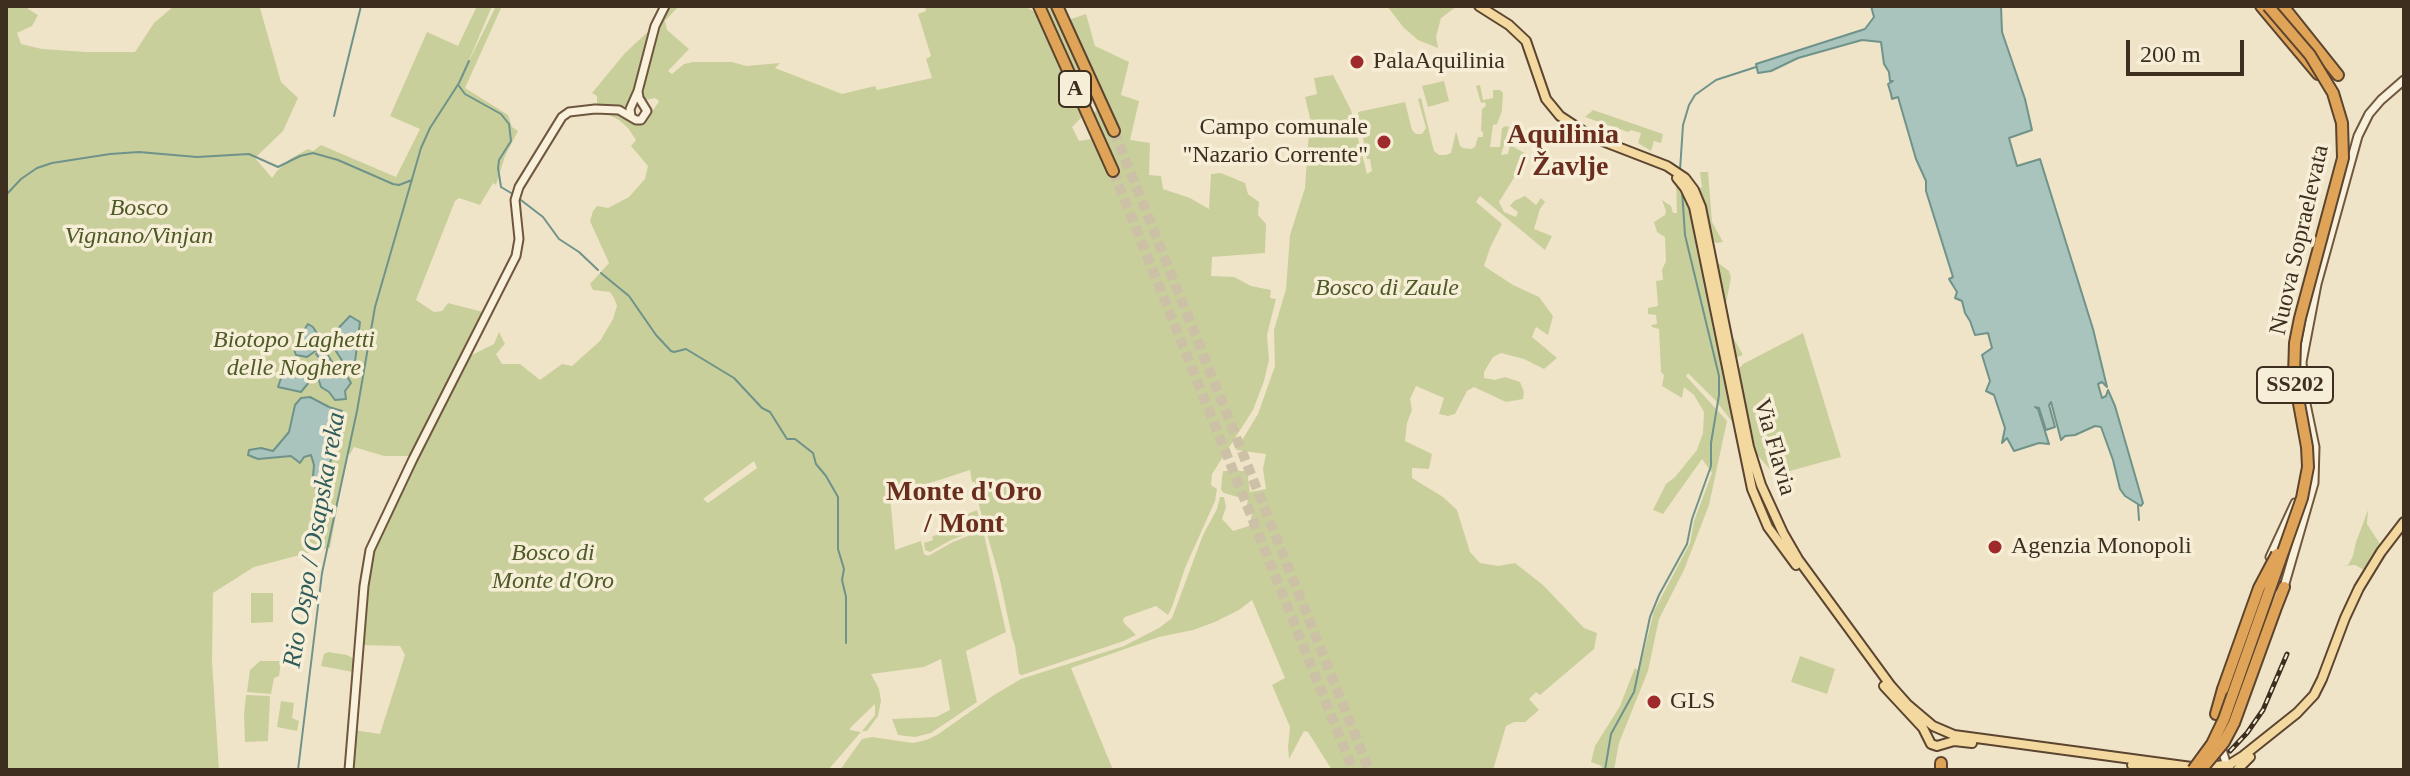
<!DOCTYPE html>
<html>
<head>
<meta charset="utf-8">
<style>
	body { margin:0 }
	#map { position:relative; width:2410px; height:776px; overflow:hidden; background:#f0e4c8; font-family:"Times New Roman",serif }
	canvas { display:block }
	.frame { position:absolute; inset:0; border:8px solid #3d2e20; pointer-events:none }
	.scale { position:absolute; left:2126px; top:40px; width:118px; height:36px; box-sizing:border-box; border:4px solid #3d2e20; border-top:0; padding-left:10px; font-size:24px; line-height:28px; white-space:nowrap; color:#3d2e20; -webkit-text-stroke:6px #f7eed8; paint-order:stroke }
</style>
</head>
<body>
<div id="map">
<canvas width="2410" height="776"></canvas>
<div class="frame"></div>
<div class="scale">200 m</div>
</div>
<script>
const ctx = document.querySelector('canvas').getContext('2d');
ctx.lineJoin = 'round';
function paint(path, color) {
  ctx.fillStyle = color;
  ctx.fill(path, 'evenodd');
}
function toPath(rows) {
  const path = new Path2D();
  for (const r of rows) {
    path.moveTo(r[0], r[1]);
    for (let i = 2; i < r.length; i += 2) path.lineTo(r[i], r[i + 1]);
  }
  return path;
}
function stroke(path, color, width, dash) {
  ctx.strokeStyle = color;
  ctx.lineWidth = width;
  ctx.lineCap = dash ? 'butt' : 'round';
  ctx.setLineDash(dash || []);
  ctx.stroke(path);
}
function label(font, color, halo, rows, align = 'center') {
  ctx.font = font + ' "Times New Roman",serif';
  ctx.lineWidth = 7;
  ctx.setLineDash([]);
  ctx.textBaseline = 'middle';
  ctx.strokeStyle = halo;
  ctx.fillStyle = color;
  for (const [text, x, y, turn = 0] of rows) {
    ctx.save();
    ctx.translate(x, y);
    ctx.rotate((+turn || 0) * Math.PI / 180);
    ctx.textAlign = isNaN(turn) ? turn : align;
    if (halo) ctx.strokeText(text, 0, 0);
    ctx.fillText(text, 0, 0);
    ctx.restore();
  }
}
paint(toPath([
	[6,6,29,6,28,9,38,15,32,26,17,33,21,44,42,49,86,52,135,52,154,23,174,6,251,6,260,8,281,82,298,98,283,131,255,158,272,178,277,171,290,159,308,149,313,151,321,145,396,177,420,129,390,116,427,32,458,46,477,6,492,6,467,65,496,6,502,6,465,88,508,115,512,127,518,131,505,156,496,185,493,183,480,205,459,198,455,201,416,300,434,312,442,311,448,303,483,312,410,456,384,456,354,447,350,454,347,454,330,548,323,549,254,567,213,593,212,661,219,770,6,770],
	[667,6,679,6,665,21,667,30,689,49,668,71,672,74,684,64,693,62,732,62,746,66,780,63,775,68,842,94,875,86,877,90,932,78,926,59,931,56,918,14,926,11,925,6,1024,6,1037,13,1080,110,1082,117,1072,127,1079,141,1091,139,1108,173,1114,170,1091,115,1097,110,1110,111,1107,100,1093,77,1068,20,1086,14,1095,46,1129,62,1121,95,1139,101,1130,140,1150,143,1149,175,1161,176,1163,189,1190,198,1209,209,1211,174,1221,173,1245,183,1248,194,1259,202,1258,215,1266,224,1265,253,1212,257,1211,276,1234,277,1251,286,1271,290,1270,298,1276,299,1267,335,1269,360,1264,381,1253,410,1212,474,1211,485,1217,489,1215,501,1185,568,1172,607,1168,615,1156,606,1125,617,1123,620,1124,623,1136,635,1124,641,1022,675,1019,674,1015,646,1012,637,1000,580,977,498,975,482,972,482,970,470,890,496,895,550,921,541,924,554,928,556,953,542,983,530,1006,632,966,651,977,702,931,733,915,737,898,735,892,719,936,717,950,710,941,659,924,667,871,674,879,689,881,701,878,716,867,731,862,731,875,715,875,704,850,728,850,730,861,732,828,770,351,770,354,730,380,734,405,655,400,646,361,645,366,592,373,551,380,531,466,358,494,344,499,332,505,344,496,354,502,364,520,364,540,380,562,364,572,366,600,341,613,319,617,306,614,298,610,292,593,290,590,284,609,263,590,221,593,211,597,206,608,208,629,197,645,179,648,166,631,146,636,140,628,128,619,120,609,115,609,112,618,114,634,123,639,124,645,122,658,103,659,101,655,98,646,100,643,95,645,73,661,17],
	[754,461,757,468,708,503,703,499],
	[1042,6,1053,6,1089,83,1084,87,1078,88],
	[1387,6,1470,6,1456,7,1441,18,1436,37,1438,48,1418,40,1404,28],
	[653,27,633,97,627,106,597,106,597,96,592,93,625,53],
	[1333,75,1351,110,1367,174,1372,171,1370,159,1367,159,1358,112,1405,102,1412,130,1416,134,1422,134,1426,128,1418,99,1421,98,1434,151,1439,155,1446,155,1451,153,1456,131,1460,146,1463,148,1471,149,1475,147,1478,137,1483,137,1483,132,1481,131,1482,109,1486,106,1485,102,1481,103,1476,86,1480,85,1483,100,1493,98,1493,90,1500,90,1503,93,1502,111,1497,124,1493,125,1490,147,1500,147,1502,128,1506,126,1509,127,1501,155,1508,154,1510,145,1528,155,1499,202,1504,212,1516,217,1518,212,1510,206,1514,201,1525,196,1536,205,1541,198,1545,202,1540,209,1534,229,1552,236,1545,250,1480,196,1476,202,1502,224,1490,248,1484,266,1513,285,1539,297,1553,316,1548,335,1536,327,1532,337,1557,358,1544,369,1524,359,1501,353,1493,357,1484,372,1484,378,1495,380,1505,377,1520,382,1524,392,1523,399,1506,402,1474,387,1467,391,1455,414,1448,416,1439,414,1444,398,1416,386,1410,399,1412,410,1407,423,1405,441,1432,454,1429,469,1412,468,1412,478,1443,497,1457,510,1470,552,1480,563,1498,566,1515,563,1543,585,1584,628,1597,633,1594,649,1540,695,1536,692,1529,699,1539,710,1525,722,1514,722,1506,726,1493,770,1332,770,1308,732,1304,731,1289,759,1288,747,1290,727,1272,685,1285,678,1252,600,1239,610,1215,622,1193,630,1159,637,1071,668,1113,770,840,770,862,739,872,737,913,743,926,740,937,735,994,695,1021,679,1124,646,1159,628,1172,618,1203,535,1217,509,1220,497,1224,497,1226,507,1222,519,1233,531,1249,526,1253,511,1246,508,1248,500,1224,493,1221,490,1222,478,1223,471,1247,471,1250,492,1266,489,1263,469,1266,454,1236,450,1258,414,1275,366,1274,330,1286,289,1290,235,1305,188,1310,118,1305,97,1317,94,1314,78],
	[1444,81,1449,101,1428,107,1422,86],
	[1593,110,1663,134,1661,143,1654,141,1651,151,1638,143,1641,133,1631,130,1628,132,1585,117],
	[1700,172,1708,172,1712,222,1723,242,1716,243,1709,236,1700,188,1702,187],
	[1676,181,1690,204,1737,428,1716,401,1688,373,1686,376,1727,421,1709,505,1684,570,1659,619,1648,671,1619,743,1614,770,1601,770,1602,766,1591,762,1595,746,1620,706,1634,670,1635,668,1639,671,1654,611,1690,543,1694,521,1712,473,1702,459,1663,514,1653,510,1666,484,1675,477,1697,450,1703,433,1704,412,1694,395,1684,387,1682,398,1662,386,1664,375,1661,372,1659,329,1652,327,1651,325,1657,324,1656,315,1648,314,1648,308,1658,306,1656,281,1663,280,1662,270,1666,261,1665,237,1657,232,1654,222,1665,215,1666,211,1662,200,1671,206,1673,213,1677,213],
	[1716,253,1717,262,1729,271,1731,278,1726,303,1733,337,1743,355,1738,357,1732,354,1714,257],
	[1803,333,1841,457,1775,475,1752,449,1737,371,1743,364],
	[977,510,982,527,969,532,958,529,956,531,964,535,951,540,930,552,925,550,924,543,933,540,932,537,953,526,951,521],
	[2368,510,2367,524,2380,544,2364,570,2355,565,2342,566,2348,565,2353,556,2356,542],
	[251,593,273,593,273,622,251,623],
	[328,652,347,655,354,659,353,672,321,666,324,654],
	[1800,656,1835,669,1827,694,1791,682],
	[260,661,281,661,279,676,274,678,271,694,247,692,250,670],
	[246,695,270,696,268,741,245,742,244,714],
	[281,701,294,703,292,718,299,721,297,731,277,727]
]), '#c9cf9b');
const water = toPath([
	[1871,6,2001,6,2002,32,2025,99,2032,130,2009,138,2017,166,2040,159,2093,329,2107,387,2102,382,2098,384,2102,398,2106,396,2108,390,2115,406,2143,503,2141,506,2125,496,2120,489,2113,460,2101,427,2095,426,2075,435,2065,436,2061,440,2051,402,2049,405,2055,427,2046,430,2039,408,2035,407,2038,409,2049,444,2039,443,2014,451,2007,438,2002,443,2005,428,1994,395,1986,391,1990,381,1982,355,1992,348,1988,333,1975,335,1970,321,1965,313,1962,301,1955,298,1957,292,1949,279,1953,277,1926,191,1926,181,1916,159,1898,97,1892,99,1891,94,1888,84,1893,81,1890,81,1889,72,1884,64,1881,42,1862,40,1798,58,1771,71,1758,73,1756,64,1865,29,1874,17,1871,6],
	[350,316,360,322,354,370,345,365,328,339,350,316],
	[308,324,313,327,324,345,307,357,296,355,293,347,308,324],
	[324,348,332,362,347,376,351,383,345,391,346,399,335,400,329,392,321,387,315,368,324,364,316,354,324,348],
	[290,365,306,371,310,381,301,392,278,387,282,375,290,365],
	[310,397,329,407,342,411,343,436,330,462,326,490,316,490,313,477,314,465,311,455,304,457,300,463,291,456,258,459,248,455,249,450,261,448,273,451,289,432,295,405,301,398,310,397]
]);
paint(water, '#a9c4bc');
stroke(water, '#6f938a', 2);
stroke(toPath([
	[459,86,465,94,501,114,509,124,511,141,499,160,498,168,501,187,511,193],
	[334,116,361,6],
	[1680,170,1683,125,1689,105,1695,95,1716,80,1756,67],
	[6,195,21,179,37,168,52,163,110,154,139,152,197,157,249,154,278,167,300,156,313,153,338,160,393,184,399,185,412,180],
	[517,197,543,217,559,239,579,252,598,270],
	[601,273,629,296,656,335,671,351,674,352,686,349,734,378,762,408,770,412,787,439,795,439,813,453,816,464,826,476,838,497,838,549,844,569,842,580,846,597,846,643],
	[2138,505,2139,520],
	[298,770,322,573,357,411,375,307,421,148,430,128,459,83,469,61],
	[1605,770,1611,734,1634,692,1650,617,1659,595,1687,544,1692,519,1711,466,1711,443,1719,395,1719,376,1685,235,1682,190]
]), '#6f938a', 2);
stroke(toPath([
	[1114,131,1369,770],
	[1113,171,1353,770]
]), '#ccc0a6', 10, [10, 5]);
const secondary = toPath([
	[631,116,630,109,638,91,655,26,665,6],
	[2270,557,2295,503],
	[2266,611,2284,587,2314,483,2315,447,2305,399,2302,362,2317,284,2358,136,2369,114,2381,100,2404,80],
	[2222,736,2236,699],
	[2220,743,2227,766],
	[349,770,364,586,370,550,413,459,516,256,519,239,515,200,519,187,562,117,569,112,595,109,619,110,636,120,641,120,647,111,639,98,638,91]
]);
const primary = toPath([
	[1479,6,1509,25,1526,41,1546,99,1560,116,1592,137,1667,166,1685,178,1694,190,1701,207,1749,447,1761,485,1783,533,1798,559,1891,686,1907,704,1933,726,1954,735,2199,768,2224,765,2230,770],
	[1677,178,1685,188,1694,207,1752,489,1768,527,1796,565],
	[1884,686,1923,728,1931,744,1937,746,1954,741,1972,743],
	[2132,765,2169,770],
	[2227,766,2243,756,2297,713,2314,695,2322,679,2345,618,2359,588,2381,552,2404,522],
	[2237,770,2250,757]
]);
const highway = toPath([
	[1039,6,1113,171],
	[1057,6,1114,131],
	[2261,6,2318,74],
	[2283,6,2338,75],
	[2275,610,2284,587],
	[2216,714,2223,689],
	[1941,763,1941,770]
]);
stroke(secondary, '#6f573f', 11);
stroke(primary, '#5b4430', 12);
stroke(highway, '#5b4430', 14);
stroke(secondary, '#faf1dc', 7);
stroke(primary, '#f3d9a0', 8);
stroke(highway, '#e0a458', 10);
const rail = toPath([
	[2230,751,2247,733,2263,710,2287,654]
]);
stroke(rail, '#3d2e20', 5);
stroke(rail, '#f7eed8', 2, [6]);
const highwayBridge = toPath([
	[2223,689,2259,588,2277,554],
	[2193,770,2212,744,2224,719,2302,498,2308,467,2307,447,2294,376,2295,343,2300,318,2343,158,2342,123,2333,93,2310,55,2268,6],
	[2201,770,2224,742,2234,723,2275,610]
]);
stroke(highwayBridge, '#5b4430', 14, []);
stroke(highwayBridge, '#e0a458', 10);
for (const [x, y, r, color] of [
	[1357,62,8,"#9e2a2b"],
	[1384,142,8,"#9e2a2b"],
	[1995,547,8,"#9e2a2b"],
	[1654,702,8,"#9e2a2b"]
]) {
  const dot = new Path2D();
  dot.arc(x, y, r, 0, 2 * Math.PI);
  ctx.fillStyle = color;
  ctx.fill(dot);
  stroke(dot, '#f7eed8', 3);
}
for (const [x, y, w] of [
	[1075,89,32],
	[2295,385,76]
]) {
  const box = new Path2D();
  box.roundRect(x - w / 2, y - 18, w, 36, 6);
  ctx.fillStyle = '#f7eed8';
  ctx.fill(box);
  stroke(box, '#3d2e20', 2);
}
label('bold 22px', '#3d2e20', null, [
	["A",1075,89],
	["SS202",2295,385]
]);
label('24px', '#3d2e20', '#f7eed8', [
	["PalaAquilinia",1373,62],
	["Campo comunale",1368,128,"right"],
	["\"Nazario Corrente\"",1368,156,"right"],
	["Agenzia Monopoli",2011,547],
	["GLS",1670,702]
], 'left');
label('italic 24px', '#4d5a26', '#f7eed8', [
	["Bosco",139,209],
	["Vignano/Vinjan",139,237],
	["Bosco di Zaule",1387,289],
	["Biotopo Laghetti",294,341],
	["delle Noghere",294,369],
	["Bosco di",553,554],
	["Monte d'Oro",553,582]
]);
label('24px', '#3d2e20', '#f7eed8', [
	["Nuova Sopraelevata",2300,240,-77],
	["Via Flavia",1774,447,74]
]);
label('italic 26px', '#2f5d5a', '#f7eed8', [
	["Rio Ospo / Osapska reka",315,540,-80]
]);
label('bold 28px', '#6b2e1e', '#f7eed8', [
	["Aquilinia",1563,136],
	["/ Žavlje",1563,168],
	["Monte d'Oro",964,493],
	["/ Mont",964,525]
]);
</script>
</body>
</html>
